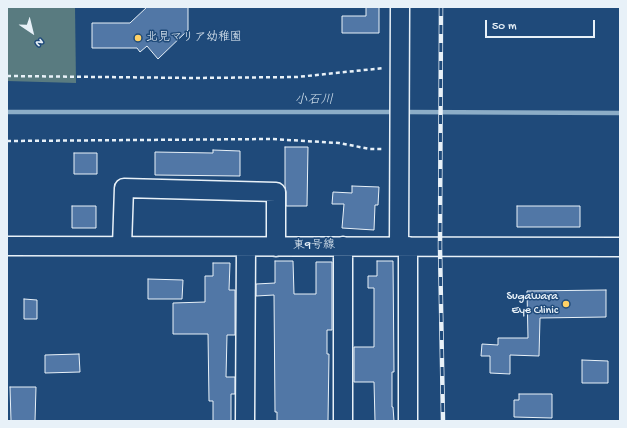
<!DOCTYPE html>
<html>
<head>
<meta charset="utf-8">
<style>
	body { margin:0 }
	#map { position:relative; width:627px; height:428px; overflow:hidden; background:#1f4a7a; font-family:"Gochi Hand",sans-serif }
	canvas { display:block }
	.frame { position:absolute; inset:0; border:8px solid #e8f1f8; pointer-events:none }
	.north { position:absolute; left:12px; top:12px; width:40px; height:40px; -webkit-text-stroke:3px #1f4a7a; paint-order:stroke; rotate:145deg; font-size:11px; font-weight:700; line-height:16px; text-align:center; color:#e8f1f8 }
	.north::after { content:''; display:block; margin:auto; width:14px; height:18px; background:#e8f1f8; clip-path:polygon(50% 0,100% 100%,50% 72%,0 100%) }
	.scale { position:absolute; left:485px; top:20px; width:110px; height:18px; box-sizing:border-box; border:2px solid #e8f1f8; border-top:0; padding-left:5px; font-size:12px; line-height:14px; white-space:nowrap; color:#e8f1f8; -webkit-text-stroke:3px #1f4a7a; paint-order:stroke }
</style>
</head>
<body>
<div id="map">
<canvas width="627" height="428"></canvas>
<div class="frame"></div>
<div class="north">N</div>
<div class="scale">50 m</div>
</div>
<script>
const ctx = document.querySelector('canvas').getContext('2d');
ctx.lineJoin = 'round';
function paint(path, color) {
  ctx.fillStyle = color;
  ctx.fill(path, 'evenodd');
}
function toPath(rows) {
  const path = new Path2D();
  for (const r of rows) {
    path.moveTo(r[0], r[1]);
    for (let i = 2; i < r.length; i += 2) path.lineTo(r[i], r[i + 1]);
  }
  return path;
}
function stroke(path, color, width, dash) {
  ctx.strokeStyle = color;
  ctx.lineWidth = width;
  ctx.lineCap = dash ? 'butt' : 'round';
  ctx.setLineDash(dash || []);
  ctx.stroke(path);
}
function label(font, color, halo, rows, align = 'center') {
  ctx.font = font + ' "Gochi Hand","Klee One",sans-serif';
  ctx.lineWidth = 3;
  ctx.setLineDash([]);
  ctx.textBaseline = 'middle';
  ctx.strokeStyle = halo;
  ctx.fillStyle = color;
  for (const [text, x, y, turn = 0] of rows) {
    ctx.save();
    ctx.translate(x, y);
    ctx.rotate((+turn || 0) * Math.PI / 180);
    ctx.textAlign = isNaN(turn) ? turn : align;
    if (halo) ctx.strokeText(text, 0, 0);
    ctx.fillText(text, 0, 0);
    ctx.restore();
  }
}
paint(toPath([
	[7,7,75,7,76,83,7,81]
]), '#597b80');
stroke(toPath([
	[7,112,396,112],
	[404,112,620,113]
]), '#8cadc7', 4.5);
const building = toPath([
	[147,7,188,7,188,30,158,59,147,46,140,52,137,48,92,48,92,23,130,23,147,7],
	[366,7,379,7,379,33,342,33,342,16,366,16,366,7],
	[285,147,308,147,307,206,286,206,286,192,285,186,285,147],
	[213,150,240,151,240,176,155,175,155,152,213,153,213,150],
	[74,153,97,153,97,174,74,174,74,153],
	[352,186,379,187,378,205,375,205,374,230,342,228,344,204,332,204,333,192,352,193,352,186],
	[72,206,96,206,96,228,72,228,72,206],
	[517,206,580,206,580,227,517,227,517,206],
	[275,261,293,261,294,294,316,294,316,262,332,262,332,330,327,330,327,354,329,354,328,421,277,421,277,412,275,412,274,295,256,296,256,284,275,283,275,261],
	[377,261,393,261,394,372,392,372,392,407,393,407,394,421,375,421,374,382,354,382,354,347,374,347,374,288,368,288,368,276,377,276,377,261],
	[213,263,230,263,229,290,235,290,235,335,227,335,226,377,235,377,235,394,231,394,231,421,213,421,213,401,209,401,208,334,173,334,173,303,205,302,205,276,213,276,213,263],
	[148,279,183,280,182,299,148,299,148,279],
	[606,290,606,317,540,318,539,356,510,355,510,374,490,373,490,356,481,356,482,344,498,345,498,338,528,338,527,291,606,290],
	[24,299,37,300,37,319,24,319,24,299],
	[79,354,80,372,45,373,45,355,79,354],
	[582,360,608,361,608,383,582,383,582,360],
	[10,387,36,387,35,421,11,421,10,387],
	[519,394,552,394,552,418,514,417,514,400,519,400,519,394]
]);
paint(building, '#5177a6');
stroke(building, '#e8f1f8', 1);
const minor = toPath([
	[7,246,620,247],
	[122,246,124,188,276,192,276,247],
	[399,246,400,7],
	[408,246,408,421],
	[245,421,246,247],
	[343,421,343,246]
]);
stroke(minor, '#e8f1f8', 21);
stroke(toPath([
	[7,76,194,78,297,77,384,68],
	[7,141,272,139,339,143,370,149,384,149]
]), '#e8f1f8', 2.5, [4, 3]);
stroke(minor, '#1f4a7a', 18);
const rail = toPath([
	[441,7,440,247,443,421]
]);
stroke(rail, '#e8f1f8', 4.5);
stroke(rail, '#1f4a7a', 3, [9]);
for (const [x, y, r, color] of [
	[138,38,4,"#ffd166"],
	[566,304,4,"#ffd166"]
]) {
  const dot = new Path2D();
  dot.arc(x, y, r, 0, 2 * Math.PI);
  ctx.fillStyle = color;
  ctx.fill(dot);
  stroke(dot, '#1f4a7a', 1.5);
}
label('12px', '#e8f1f8', '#1f4a7a', [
	["北見マリア幼稚園",146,38],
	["Sugawara",558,297,"right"],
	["Eye Clinic",558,311,"right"]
], 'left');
label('12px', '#e8f1f8', '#1f4a7a', [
	["東9号線",314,246,-1]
]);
label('italic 13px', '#d1e0ec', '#1f4a7a', [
	["小石川",314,101]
]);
</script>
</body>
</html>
